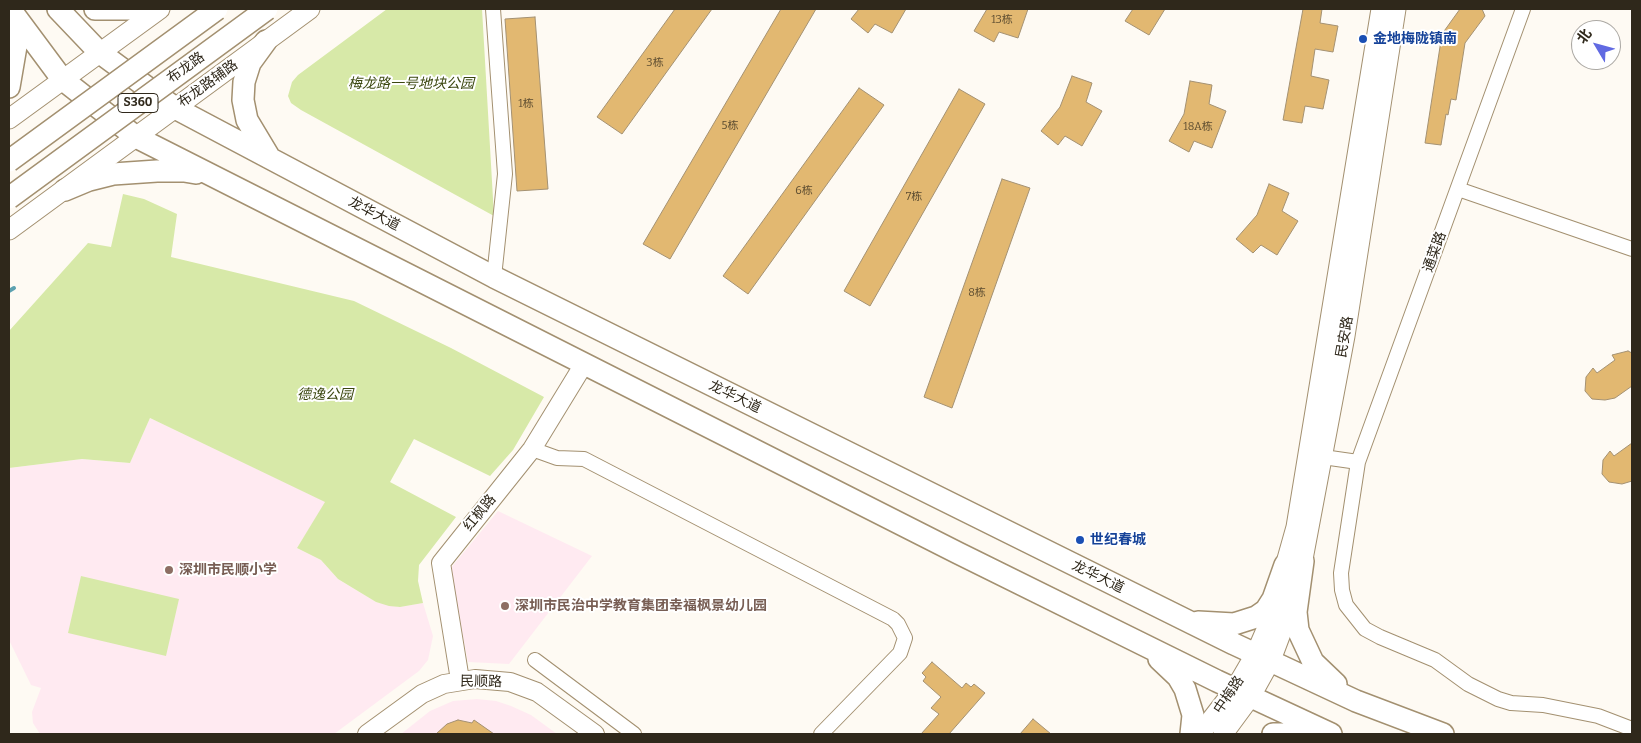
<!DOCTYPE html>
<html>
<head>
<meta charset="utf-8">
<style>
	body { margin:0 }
	#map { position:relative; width:1641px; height:743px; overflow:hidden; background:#fefaf3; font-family:Bitter,"Noto Sans SC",serif }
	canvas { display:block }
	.frame { position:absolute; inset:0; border:10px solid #2f281b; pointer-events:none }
	.north { position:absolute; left:1571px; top:20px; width:50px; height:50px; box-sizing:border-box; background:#fff; border:1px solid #aca9a4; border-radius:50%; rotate:307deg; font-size:14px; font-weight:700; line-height:20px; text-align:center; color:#2f281b }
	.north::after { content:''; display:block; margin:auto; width:18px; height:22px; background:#616ae2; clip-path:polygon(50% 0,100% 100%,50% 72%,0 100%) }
</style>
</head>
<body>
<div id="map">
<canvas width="1641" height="743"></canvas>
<div class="frame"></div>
<div class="north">北</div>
</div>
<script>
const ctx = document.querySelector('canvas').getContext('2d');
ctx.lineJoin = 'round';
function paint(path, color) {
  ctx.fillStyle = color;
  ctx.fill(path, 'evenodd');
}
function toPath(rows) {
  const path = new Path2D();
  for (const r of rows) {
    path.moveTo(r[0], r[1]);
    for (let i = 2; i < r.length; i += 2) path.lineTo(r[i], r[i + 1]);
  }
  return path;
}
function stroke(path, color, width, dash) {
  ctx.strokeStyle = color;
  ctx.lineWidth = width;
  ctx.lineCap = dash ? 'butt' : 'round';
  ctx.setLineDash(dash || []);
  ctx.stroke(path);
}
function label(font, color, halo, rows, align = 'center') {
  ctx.font = font + ' Bitter,"Noto Sans SC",serif';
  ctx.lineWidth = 4;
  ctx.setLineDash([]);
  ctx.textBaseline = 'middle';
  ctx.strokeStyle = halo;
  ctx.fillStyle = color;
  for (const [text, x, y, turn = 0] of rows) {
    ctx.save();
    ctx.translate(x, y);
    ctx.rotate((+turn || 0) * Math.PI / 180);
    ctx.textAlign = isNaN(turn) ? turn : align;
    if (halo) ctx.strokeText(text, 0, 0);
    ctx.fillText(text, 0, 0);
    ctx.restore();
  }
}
paint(toPath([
	[150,418,326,502,297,548,321,560,338,579,376,602,400,607,423,603,433,636,428,660,419,671,334,734,40,734,33,723,32,712,41,688,31,685,9,640,9,468,82,459,130,463],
	[498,511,592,556,509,664,468,662,450,569],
	[477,699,496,701,511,706,531,715,557,734,401,734,430,711,453,701]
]), '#ffeaf1');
paint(toPath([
	[387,9,482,9,494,216,301,110,291,103,288,96,292,82,298,75],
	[123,194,144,199,177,214,171,257,354,301,451,348,544,397,513,450,490,476,414,439,390,482,456,517,419,565,418,581,423,603,400,607,389,606,376,602,338,579,321,560,297,548,325,502,150,418,130,463,82,459,9,468,9,331,88,243,111,247],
	[81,576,179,599,166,656,68,633]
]), '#d7e9a8');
stroke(toPath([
	[9,291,14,288]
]), '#5ca1b0', 4);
const building = toPath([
	[675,9,712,9,622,134,597,117,675,9],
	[781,9,816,9,670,259,643,244,781,9],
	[859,9,906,9,892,33,875,24,868,33,851,19,859,9],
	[987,9,1028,9,1018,38,999,32,994,42,974,31,987,9],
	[1133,9,1165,9,1149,35,1125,21,1133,9],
	[1303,9,1322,9,1320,23,1338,26,1333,52,1315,49,1311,76,1329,80,1323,109,1305,106,1302,123,1283,120,1303,9],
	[1460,9,1482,9,1485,16,1465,43,1456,100,1451,99,1448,115,1446,114,1441,145,1425,143,1442,34,1460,9],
	[535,17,548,189,517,191,505,19,535,17],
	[1072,76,1092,83,1086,102,1102,111,1082,146,1065,136,1058,145,1041,131,1060,107,1072,76],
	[1190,81,1212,85,1209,104,1226,111,1212,148,1194,141,1189,152,1169,141,1184,114,1190,81],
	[859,88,884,105,748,294,723,276,859,88],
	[959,89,985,104,870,306,844,291,959,89],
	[1002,179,1030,188,952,408,924,397,1002,179],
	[1269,184,1289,193,1282,211,1298,221,1277,255,1261,245,1253,253,1236,239,1257,215,1269,184],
	[1628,351,1632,353,1632,386,1615,398,1605,400,1592,399,1585,391,1586,377,1593,368,1597,373,1615,360,1612,355,1628,351],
	[1632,443,1632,481,1622,484,1609,482,1602,474,1603,460,1610,451,1614,456,1632,443],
	[932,662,962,688,966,683,971,687,974,684,985,693,949,734,921,734,939,714,931,708,941,697,923,681,926,677,922,673,932,662],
	[1033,719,1051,734,1020,734,1033,719],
	[458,720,472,723,474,720,494,734,436,734,447,724,458,720]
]);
paint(building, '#e2b871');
stroke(building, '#a49172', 1);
const minor = toPath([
	[493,9,505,174,494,277],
	[1458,189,1632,249],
	[532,449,557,458,584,459,893,619,898,624,905,638,900,653,821,734],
	[1323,457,1358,462,1523,9],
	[1358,462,1341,573,1342,590,1346,605,1365,629,1380,637,1435,660,1468,684,1498,699,1511,703,1543,705,1598,716,1632,729],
	[535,660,634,734]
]);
const tertiary = toPath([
	[460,680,441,563,532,449,584,364],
	[367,734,422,694,444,684,475,679,510,682,537,692,595,734]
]);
const secondary = toPath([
	[9,119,160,9],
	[9,230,310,9],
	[1200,734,1235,689,1256,653,1269,623,1296,527,1381,9],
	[1223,734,1251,696,1271,660,1297,591,1345,336,1396,9]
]);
const primary = toPath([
	[10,9,62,79,136,137,958,553,1217,681,1331,734],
	[58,9,99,52,175,108,494,277,1234,644,1356,701,1443,734],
	[95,9,138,9],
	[266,41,250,63,244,82,243,100,247,120,268,155],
	[9,87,20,23],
	[65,190,89,180,113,174,157,171,184,171,196,173],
	[1303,561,1296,612,1298,630,1313,662,1336,684],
	[1198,622,1234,624,1256,617,1266,610,1273,599,1285,565],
	[1159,659,1178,677,1185,689,1193,715,1191,734],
	[1273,734,1315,734]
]);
stroke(minor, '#a39070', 16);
stroke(tertiary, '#a39070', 20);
stroke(secondary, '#a39070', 21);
stroke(primary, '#a39070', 24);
stroke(minor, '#fff', 14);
stroke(tertiary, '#fff', 18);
stroke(secondary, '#fff', 19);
stroke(primary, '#fff', 21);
const primaryBridge = toPath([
	[9,161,217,9],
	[9,198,267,9]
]);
stroke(primaryBridge, '#a39070', 24, []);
stroke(primaryBridge, '#fff', 21);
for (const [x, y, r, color] of [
	[1363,39,5,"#1a4fb4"],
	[1080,540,5,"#1a4fb4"],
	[169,570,5,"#8d6e63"],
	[505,606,5,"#8d6e63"]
]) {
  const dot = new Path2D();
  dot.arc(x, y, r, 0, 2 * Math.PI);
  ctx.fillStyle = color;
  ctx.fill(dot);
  stroke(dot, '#fff', 2);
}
label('11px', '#5c4c30', null, [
	["13栋",1002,20],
	["3栋",655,63],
	["1栋",526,104],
	["5栋",730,126],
	["18A栋",1198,127],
	["6栋",804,191],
	["7栋",914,197],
	["8栋",977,293]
]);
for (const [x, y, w] of [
	[138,103,40]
]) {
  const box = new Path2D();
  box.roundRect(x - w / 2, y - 9.5, w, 19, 4);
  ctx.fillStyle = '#fff';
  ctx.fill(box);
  stroke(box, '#2f281b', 1);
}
label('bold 12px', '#2f281b', null, [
	["S360",138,103]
]);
label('bold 14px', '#164399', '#fff', [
	["金地梅陇镇南",1373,39],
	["世纪春城",1090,540]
], 'left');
label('14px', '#2f281b', '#fff', [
	["布龙路",186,68,-36],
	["布龙路辅路",208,84,-36],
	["龙华大道",374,214,28],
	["通菜路",1435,252,-70],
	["民安路",1345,337,-80],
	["龙华大道",735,397,26],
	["红枫路",480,513,-51],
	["龙华大道",1098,577,26],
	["民顺路",481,682,1],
	["中梅路",1229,695,-56]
]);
label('italic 14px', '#3b470f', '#fff', [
	["梅龙路一号地块公园",411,84],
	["德逸公园",325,395]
]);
label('bold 14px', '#785e54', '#fff', [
	["深圳市民顺小学",179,570],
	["深圳市民治中学教育集团幸福枫景幼儿园",515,606]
], 'left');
</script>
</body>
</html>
